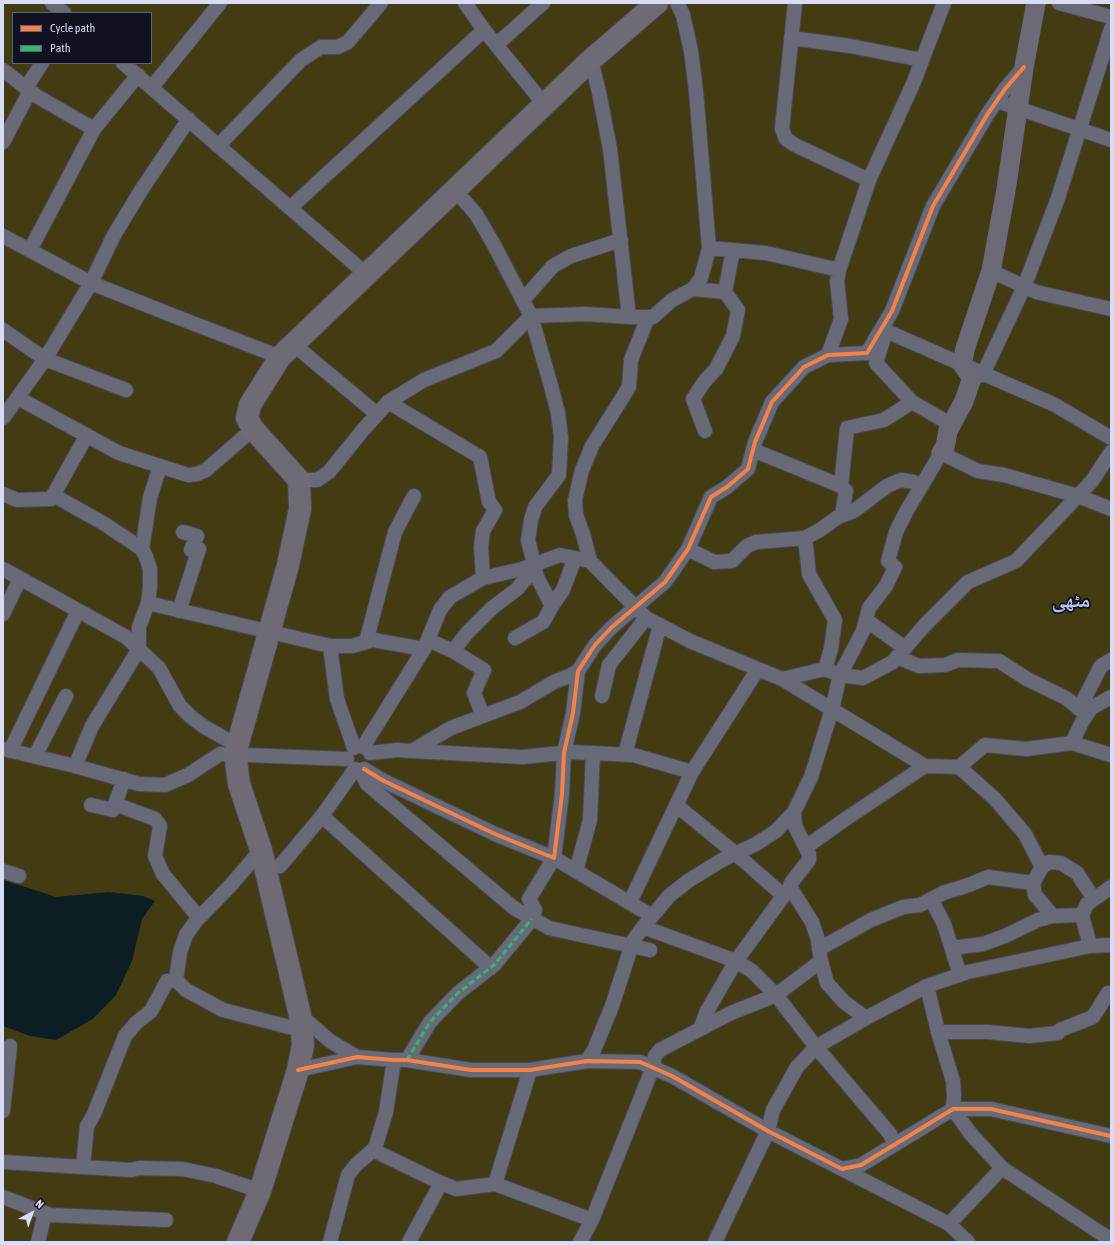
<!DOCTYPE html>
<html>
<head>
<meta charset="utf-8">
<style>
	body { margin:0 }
	#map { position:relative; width:1114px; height:1245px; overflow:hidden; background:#2c2e41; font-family:"Asap Condensed",sans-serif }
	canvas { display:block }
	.frame { position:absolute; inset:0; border:4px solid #d8dcf4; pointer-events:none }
	.legend { position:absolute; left:12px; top:12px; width:140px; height:52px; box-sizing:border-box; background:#101121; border:1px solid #606275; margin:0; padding:5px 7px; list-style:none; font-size:12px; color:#d8dcf4 }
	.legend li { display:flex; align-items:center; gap:8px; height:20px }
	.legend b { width:20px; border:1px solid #606275 }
	.north { position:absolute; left:12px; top:1193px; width:40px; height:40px; -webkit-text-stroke:3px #101121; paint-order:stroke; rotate:41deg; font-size:11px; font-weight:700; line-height:16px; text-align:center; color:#d8dcf4 }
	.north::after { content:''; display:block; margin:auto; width:14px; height:18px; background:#d8dcf4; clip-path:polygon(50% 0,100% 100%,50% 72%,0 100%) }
</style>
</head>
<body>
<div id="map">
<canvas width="1114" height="1245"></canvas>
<div class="frame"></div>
<ul class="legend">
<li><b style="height:5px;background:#f48246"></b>Cycle path</li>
<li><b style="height:5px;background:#33b770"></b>Path</li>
</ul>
<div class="north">N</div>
</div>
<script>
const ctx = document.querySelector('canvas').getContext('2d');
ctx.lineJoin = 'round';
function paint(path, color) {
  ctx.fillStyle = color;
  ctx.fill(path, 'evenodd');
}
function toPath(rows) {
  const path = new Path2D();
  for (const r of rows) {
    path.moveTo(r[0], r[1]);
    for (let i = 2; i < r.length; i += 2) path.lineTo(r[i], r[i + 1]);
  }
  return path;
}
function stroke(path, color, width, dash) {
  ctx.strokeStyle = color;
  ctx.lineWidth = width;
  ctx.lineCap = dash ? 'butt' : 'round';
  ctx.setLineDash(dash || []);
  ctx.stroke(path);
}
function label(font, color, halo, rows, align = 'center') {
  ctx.font = font + ' "Asap Condensed","Noto Naskh Arabic",sans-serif';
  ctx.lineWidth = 3.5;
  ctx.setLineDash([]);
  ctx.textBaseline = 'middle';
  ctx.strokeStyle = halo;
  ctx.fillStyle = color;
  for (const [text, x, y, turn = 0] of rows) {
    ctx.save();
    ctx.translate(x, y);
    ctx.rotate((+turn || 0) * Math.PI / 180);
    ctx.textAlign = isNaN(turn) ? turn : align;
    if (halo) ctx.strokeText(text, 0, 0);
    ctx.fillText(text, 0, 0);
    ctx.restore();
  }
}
paint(toPath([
	[3,3,1111,3,1111,1242,3,1242],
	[13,13,151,13,151,63,13,63]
]), '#433b11');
paint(toPath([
	[3,880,56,897,109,892,143,896,155,901,142,919,132,961,116,995,93,1019,56,1040,30,1036,3,1026]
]), '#0c1e24');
const street = toPath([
	[52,3,64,13],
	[465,3,484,30,544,104],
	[795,3,782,129,786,139,795,145,869,180],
	[1059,3,1111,17],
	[791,38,850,46,922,60],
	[496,45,543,3],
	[591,60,599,92,610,149,629,317],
	[123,63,366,274],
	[3,70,38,97,94,129,30,250],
	[152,87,220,3],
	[26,88,42,63],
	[997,101,1111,140],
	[94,129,138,75],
	[3,142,30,91],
	[218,146,301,60,321,47,338,47,348,42,381,3],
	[290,208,484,30],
	[3,236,91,283,164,312,280,357],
	[709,248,766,253,839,270],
	[991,271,1036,292,1111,309],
	[693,289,725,292,738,310,733,336,716,369,704,382,693,399,705,431],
	[725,292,733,250],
	[523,300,553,266,571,256,621,240],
	[648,317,631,360,629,387,592,446,582,470,575,500,576,515,583,534,590,561,646,618,690,641,782,679,925,766,959,767,995,799,1025,834,1042,867],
	[882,328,886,331,1055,405,1111,438],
	[3,330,45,359,126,390],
	[885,334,876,363,912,402,952,425],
	[293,344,377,414],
	[828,355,841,319,837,281,839,270,869,180,913,84,944,3],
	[972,378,983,374,1024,287,1058,198,1111,29],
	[18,398,119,453,188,475,197,474,206,470,253,429],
	[388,402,480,457,489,502,495,510,483,531,481,547,483,578],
	[3,418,45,359,91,283,114,235,142,189,189,119],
	[753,450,841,486],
	[299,480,317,480,329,472,363,430,388,402,424,380,496,351,531,316,493,243,476,214,455,190],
	[3,494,17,500,51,499,87,435],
	[53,495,103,523,142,549,146,557,150,569,150,587,148,603,139,627,139,649,92,726,75,766],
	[842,515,846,491,841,486,847,428,884,420,912,402],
	[805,538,809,574,835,620,831,649,825,669],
	[142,549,150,498,160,466],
	[688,549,714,562,732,561,747,546,756,542,805,538,820,530,838,517,854,511,887,486,901,480,914,482,920,487],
	[3,569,126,637,159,668,180,706,191,717,203,726,238,746],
	[148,603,330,646,352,646,373,640,424,649],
	[552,606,537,577,528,540,531,520,535,507,559,475,561,437,558,413,551,386,531,316,586,314,629,317,653,317,672,300,693,289,701,278,709,248,696,91,691,51,683,15,677,3],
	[179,611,199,549,191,550,197,536,183,532],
	[3,614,20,579],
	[866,620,905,648],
	[515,638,543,622,552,606,563,590,575,558],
	[428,640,453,651,484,670,474,693,483,716],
	[366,642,395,532,414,496],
	[330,646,337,699,354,748],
	[453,651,467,633,492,608,517,589,535,568],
	[897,657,919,666,945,665,958,660,999,661,1027,679,1066,698,1087,715],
	[782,679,825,669,840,675,863,631,869,608,886,586,895,567,888,561,896,532,906,512,941,453,978,471,1004,475,1078,496,1111,509],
	[602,696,609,665,646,618],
	[1079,709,1101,666,1111,660],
	[1072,743,1111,755],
	[363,747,424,649,440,610,450,597,483,578,522,569,560,555,590,561],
	[3,749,75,766,139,784,165,785,188,775,220,754,347,759],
	[10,751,78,611],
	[412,751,523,757,571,752,633,755,692,772],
	[370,753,397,750,412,751,451,728,520,702,554,682,569,676,578,671],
	[625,754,660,625],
	[35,756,66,696],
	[959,767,985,745,1026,749,1072,743,1082,722,1091,708,1111,697],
	[364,769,382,780,495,834,554,858,562,794,564,753,573,713,578,671,595,645,612,627,665,582,688,549,711,497,727,487,748,469,755,442,772,402,804,367,828,355,867,353,892,311,933,206,987,115,1005,89,1024,67],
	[360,770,367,784,514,908,549,928,650,950],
	[115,804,155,819,160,826,155,856,163,874,199,918],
	[91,805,113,810,124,779],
	[676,805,736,854,784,896],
	[794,812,795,826,809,854,809,860,791,883,790,887,812,922,818,940,821,961,827,983,844,1002,866,1018],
	[322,816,491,968],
	[806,847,844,820,925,766],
	[266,868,280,866,322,816,355,769],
	[3,871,19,876],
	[576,871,590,820,593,753],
	[931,899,944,924,960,975],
	[630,902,692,772,758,669],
	[1053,916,1035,895,1033,883,1042,867,1049,862,1061,863,1077,873,1094,899],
	[643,927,736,961,752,971,776,995,816,1047,890,1134,895,1144],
	[1090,946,1111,945],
	[952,948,983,944,1005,936,1038,920,1053,916,1082,915],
	[819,949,871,920,903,907,920,905,943,893,969,885,988,877,1033,883],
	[176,980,186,990,223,1010,301,1030],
	[927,986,938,1032,953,1081,954,1095,953,1109,970,1133,1002,1168,1111,1240],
	[300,1015,330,1041,357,1057],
	[700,1029,707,1011,736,961,790,887],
	[938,1032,988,1032,1029,1036,1058,1033,1060,1030,1093,1017,1108,993,1111,993],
	[394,1060,386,1112,375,1148,377,1152,441,1183,456,1189,495,1184,592,1220],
	[407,1060,430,1022,458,993,494,965,532,919,535,910,529,899,554,858,652,916],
	[587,1061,594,1050,612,1006,633,941,643,927,669,896,688,881,722,860,756,844,776,831,794,812,811,777,832,709,840,675,863,678,893,662,924,626,968,582,1016,561,1092,481,1111,452],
	[298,1070,357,1057,394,1060,407,1060,471,1070,530,1070,587,1061,640,1062,672,1076,768,1131,842,1169,861,1165,953,1109,991,1109,1111,1136],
	[3,1111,10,1046],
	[3,1162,131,1170,139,1168,183,1169,216,1176,260,1191],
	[83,1166,87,1126,94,1114,125,1036,136,1023,151,1011,167,981,176,980,180,952,186,935,196,921,230,886,261,850],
	[842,1169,949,1224,968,1242],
	[495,1184,530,1070],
	[3,1197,50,1215,166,1220],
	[949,1224,1002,1168],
	[38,1242,45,1213],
	[330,1242,348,1175,356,1165,375,1148],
	[409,1242,441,1183],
	[580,1242,592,1220,653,1067,655,1056,660,1050,731,1013,776,995,821,961],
	[715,1242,768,1131,773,1110,797,1067,816,1047,866,1018,927,986,968,972,1090,946,1082,915,1087,904,1111,887]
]);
const secondary = toPath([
	[941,453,945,447,948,431,964,401,972,378,962,364,965,349,991,271,1006,190,1024,67,1036,3]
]);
const primary = toPath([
	[238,1242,260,1191,298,1070,303,1045,300,1015,261,850,239,784,235,754,288,565,300,509,299,480,253,429,247,418,250,405,280,357,591,60,657,3]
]);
stroke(street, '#494b5c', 16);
stroke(secondary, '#494b5c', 20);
stroke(primary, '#494b5c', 24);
stroke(street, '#686a78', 14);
stroke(secondary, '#6d6a77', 19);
stroke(primary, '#6f6a74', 22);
stroke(toPath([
	[407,1060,430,1022,458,993,494,965,532,919]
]), '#33b770', 3, [6, 3]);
stroke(toPath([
	[364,769,382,780,495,834,554,858,562,794,564,753,573,713,578,671,595,645,612,627,665,582,688,549,711,497,727,487,748,469,755,442,772,402,804,367,828,355,867,353,892,311,933,206,987,115,1005,89,1024,67],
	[298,1070,357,1057,394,1060,407,1060,471,1070,530,1070,587,1061,640,1062,672,1076,768,1131,842,1169,861,1165,953,1109,991,1109,1111,1136]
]), '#f48246', 4);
label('bold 20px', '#b9c0ef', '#101121', [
	["مٹھی",1071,601]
]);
</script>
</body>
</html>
